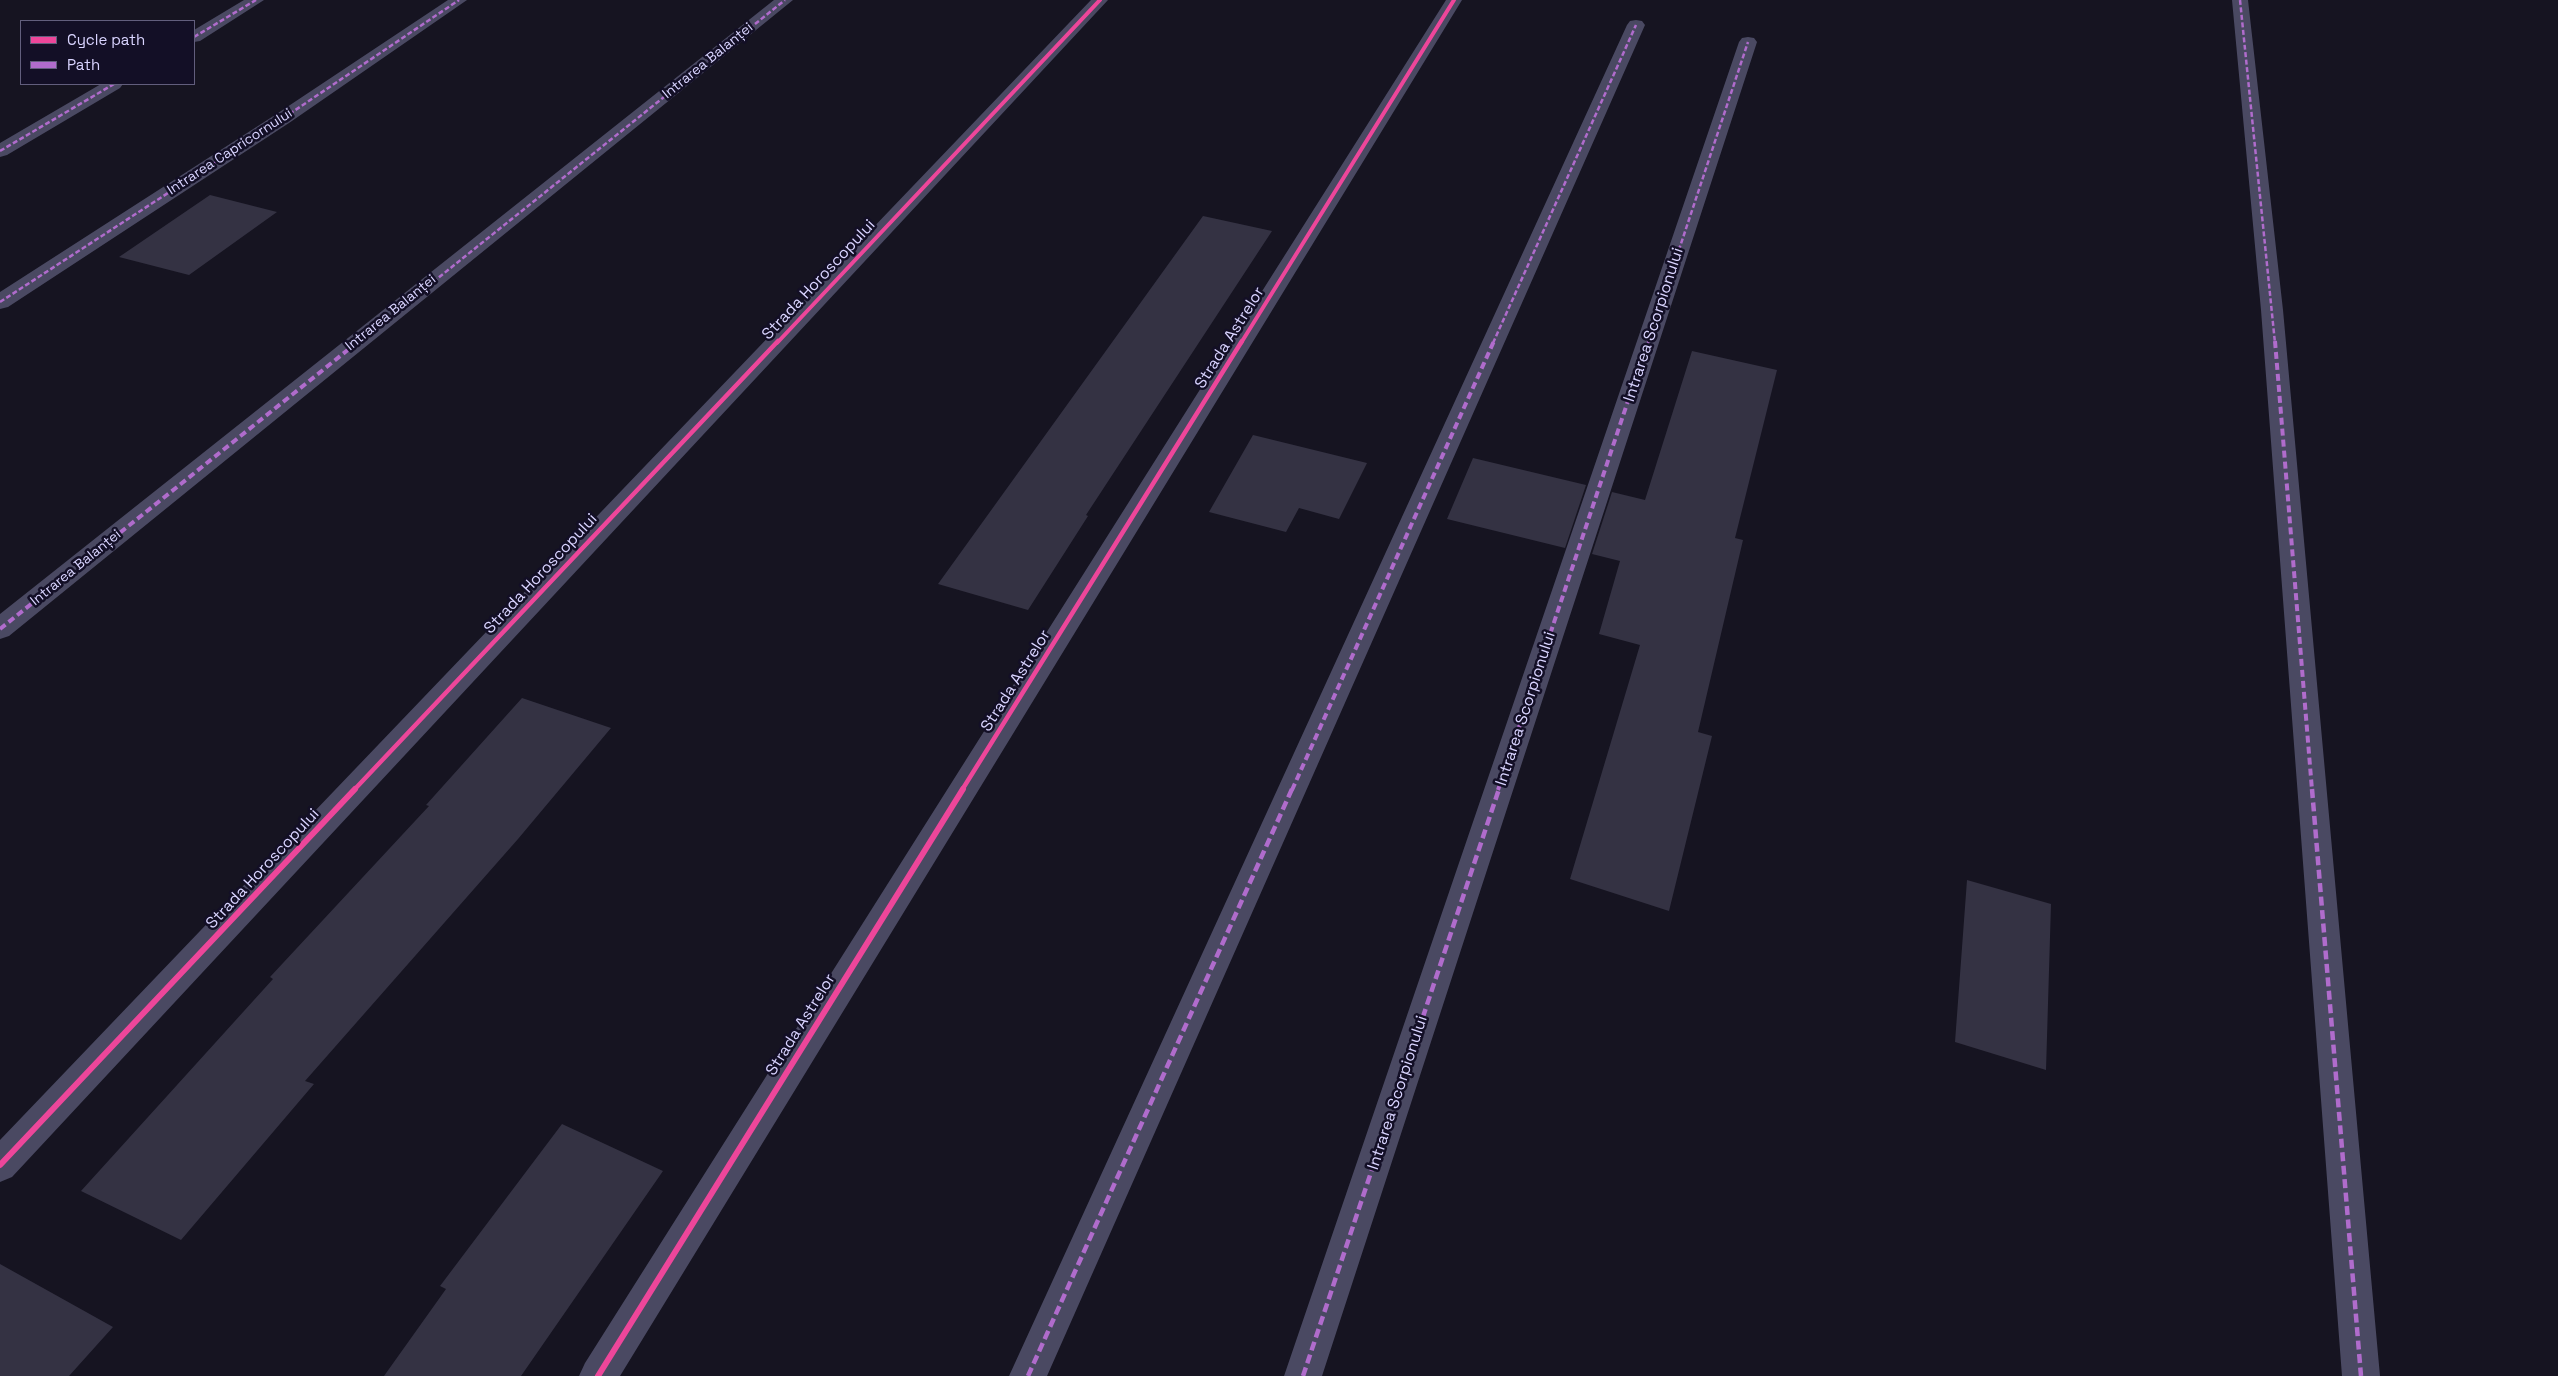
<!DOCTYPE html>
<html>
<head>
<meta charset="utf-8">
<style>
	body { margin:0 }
	#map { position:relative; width:2558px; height:1376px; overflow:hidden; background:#161421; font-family:"Space Grotesk",sans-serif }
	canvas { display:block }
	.legend { position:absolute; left:20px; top:20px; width:175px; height:65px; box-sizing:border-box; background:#130f26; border:1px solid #625e7d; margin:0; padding:6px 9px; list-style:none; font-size:15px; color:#d9d4ff }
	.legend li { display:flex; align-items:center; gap:10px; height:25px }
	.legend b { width:25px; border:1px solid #625e7d }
</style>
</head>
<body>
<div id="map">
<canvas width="2558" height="1376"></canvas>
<ul class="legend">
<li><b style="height:6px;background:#ed469a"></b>Cycle path</li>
<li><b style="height:6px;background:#b06ccc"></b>Path</li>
</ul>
</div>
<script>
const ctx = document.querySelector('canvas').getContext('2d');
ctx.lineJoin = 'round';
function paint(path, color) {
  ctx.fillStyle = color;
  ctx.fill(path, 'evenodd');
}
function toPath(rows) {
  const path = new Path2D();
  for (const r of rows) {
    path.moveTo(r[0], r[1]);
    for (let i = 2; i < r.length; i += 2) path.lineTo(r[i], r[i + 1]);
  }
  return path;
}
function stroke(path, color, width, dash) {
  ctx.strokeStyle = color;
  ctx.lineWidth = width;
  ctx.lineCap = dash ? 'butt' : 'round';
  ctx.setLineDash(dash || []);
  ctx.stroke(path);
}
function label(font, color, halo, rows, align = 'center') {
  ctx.font = font + ' "Space Grotesk",sans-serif';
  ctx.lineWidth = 5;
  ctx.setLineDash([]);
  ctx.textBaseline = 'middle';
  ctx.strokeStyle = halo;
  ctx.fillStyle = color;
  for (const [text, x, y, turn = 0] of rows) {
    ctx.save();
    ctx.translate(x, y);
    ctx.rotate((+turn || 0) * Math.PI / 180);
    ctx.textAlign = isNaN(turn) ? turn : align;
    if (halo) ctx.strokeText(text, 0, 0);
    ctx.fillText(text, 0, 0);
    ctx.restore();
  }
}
paint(toPath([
	[210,195,277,212,189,275,119,257],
	[1203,216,1272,231,1086,515,1088,516,1028,610,938,584],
	[1692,351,1777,370,1735,538,1743,540,1698,732,1712,736,1669,911,1570,879,1640,645,1599,634,1620,561,1592,554,1612,492,1645,500],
	[1253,435,1367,463,1339,519,1299,508,1286,532,1209,512],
	[1473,458,1586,485,1565,548,1447,519],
	[522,698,611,728,518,839,305,1081,314,1084,181,1240,81,1191,273,979,270,977,429,806,426,805],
	[1967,880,2051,904,2046,1070,1955,1042],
	[562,1124,663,1171,521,1376,384,1376,446,1289,440,1286],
	[0,1264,113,1327,69,1376,0,1376]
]), '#343243');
paint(toPath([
	[244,0,264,0,200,41,194,42,194,30,244,0],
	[448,0,467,0,289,123,8,307,0,309,0,292,275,115,448,0],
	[774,0,793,0,9,636,0,639,0,614,774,0],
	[1091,0,1108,0,12,1177,0,1182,0,1140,1091,0],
	[1446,0,1462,0,620,1376,579,1376,585,1363,1446,0],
	[2232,0,2248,0,2283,310,2380,1376,2342,1376,2261,310,2232,0],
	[1636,20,1642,21,1645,25,1047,1376,1009,1376,1627,25,1630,21,1636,20],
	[1748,37,1754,38,1757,42,1322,1376,1284,1376,1739,42,1742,38,1748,37],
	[101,84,123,84,120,88,7,155,0,157,0,143,101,84]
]), '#4a4962');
stroke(toPath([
	[2240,0,2275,343],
	[194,37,256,0],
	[0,151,114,84],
	[0,302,282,119,459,0],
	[357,343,785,0],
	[1493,343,1636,25],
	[1648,343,1748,42]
]), '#b06ccc', 2.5, [5, 2.5]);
stroke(toPath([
	[2275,341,2312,790],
	[0,629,359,341],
	[1292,790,1494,341],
	[1498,790,1648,341]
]), '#b06ccc', 4, [7, 4]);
stroke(toPath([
	[2312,789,2361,1376],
	[1028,1376,1292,789],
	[1303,1376,1499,789]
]), '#b06ccc', 4.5, [9, 4.5]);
stroke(toPath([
	[777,343,1100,0],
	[1241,343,1454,0]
]), '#ed469a', 4);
stroke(toPath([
	[354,790,778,341],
	[962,790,1242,341]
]), '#ed469a', 4.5);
stroke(toPath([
	[0,1165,355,789],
	[598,1376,963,789]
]), '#ed469a', 6);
label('14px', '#d9d4ff', '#130f26', [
	["Intrarea Balanței",708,61,-39],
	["Intrarea Capricornului",230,152,-33],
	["Intrarea Balanței",391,313,-39],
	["Intrarea Balanței",76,568,-39]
]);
label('16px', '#d9d4ff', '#130f26', [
	["Strada Horoscopului",819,280,-47],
	["Intrarea Scorpionului",1654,325,-72],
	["Strada Astrelor",1230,338,-58],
	["Strada Horoscopului",541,574,-47],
	["Strada Astrelor",1016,681,-58],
	["Intrarea Scorpionului",1526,709,-72],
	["Strada Horoscopului",263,869,-47],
	["Strada Astrelor",801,1025,-58],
	["Intrarea Scorpionului",1398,1093,-72]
]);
</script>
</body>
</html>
